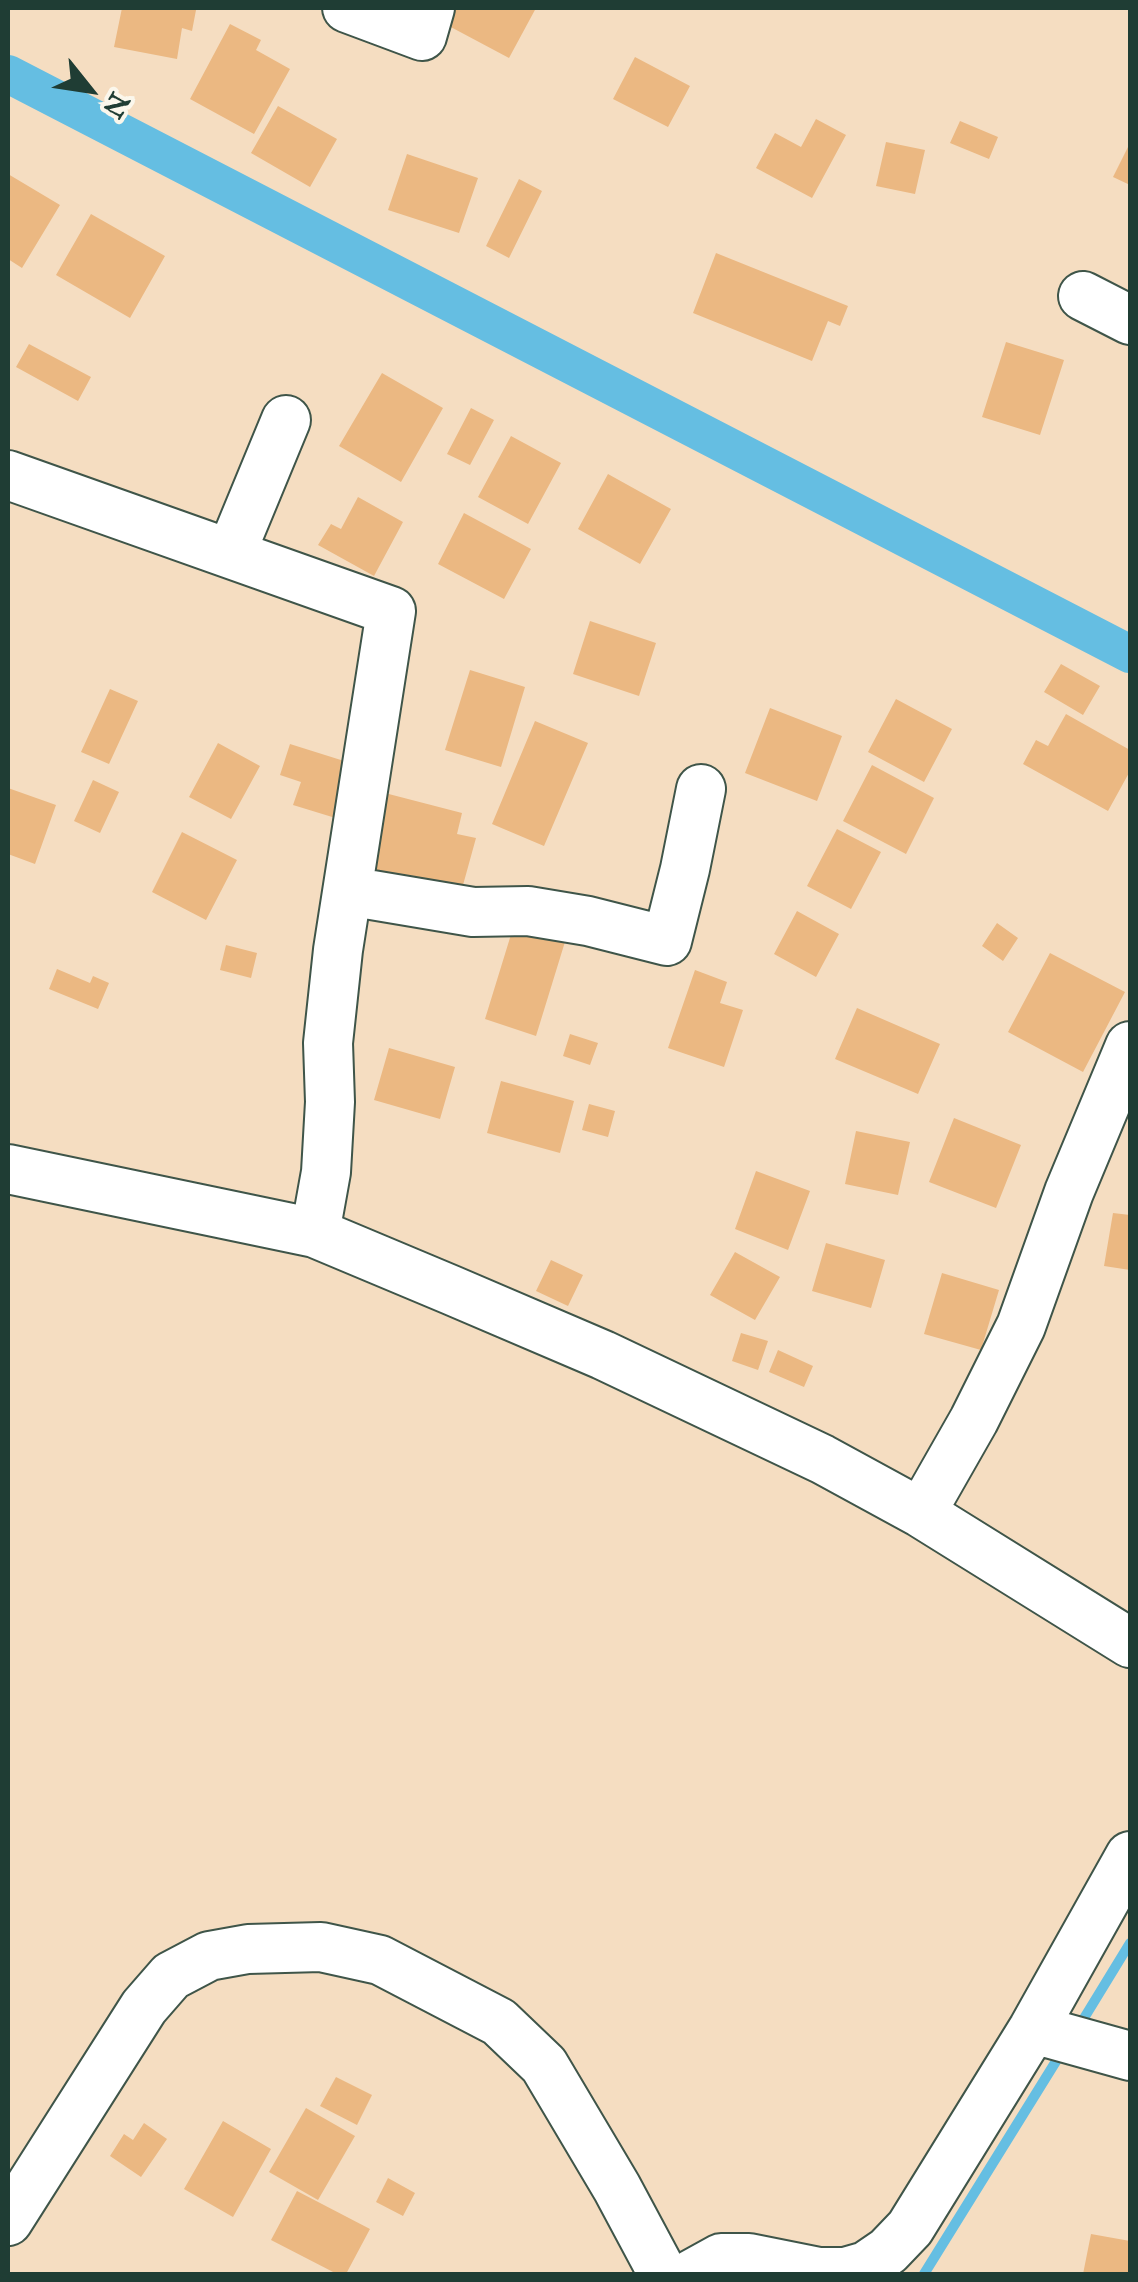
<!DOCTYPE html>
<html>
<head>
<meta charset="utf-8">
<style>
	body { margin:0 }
	#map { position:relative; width:1138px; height:2282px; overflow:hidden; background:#f5ddc1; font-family:"IM FELL Great Primer",serif }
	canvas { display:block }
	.frame { position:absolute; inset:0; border:10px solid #1f3d34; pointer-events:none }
	.north { position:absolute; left:40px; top:40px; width:100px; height:100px; -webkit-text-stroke:8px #fbf7ec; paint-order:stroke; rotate:120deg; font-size:28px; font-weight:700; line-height:40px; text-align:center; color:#1f3d34 }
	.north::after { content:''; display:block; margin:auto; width:35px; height:45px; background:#1f3d34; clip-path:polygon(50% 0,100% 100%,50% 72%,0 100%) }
</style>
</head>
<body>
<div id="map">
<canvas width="1138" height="2282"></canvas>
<div class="frame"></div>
<div class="north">N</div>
</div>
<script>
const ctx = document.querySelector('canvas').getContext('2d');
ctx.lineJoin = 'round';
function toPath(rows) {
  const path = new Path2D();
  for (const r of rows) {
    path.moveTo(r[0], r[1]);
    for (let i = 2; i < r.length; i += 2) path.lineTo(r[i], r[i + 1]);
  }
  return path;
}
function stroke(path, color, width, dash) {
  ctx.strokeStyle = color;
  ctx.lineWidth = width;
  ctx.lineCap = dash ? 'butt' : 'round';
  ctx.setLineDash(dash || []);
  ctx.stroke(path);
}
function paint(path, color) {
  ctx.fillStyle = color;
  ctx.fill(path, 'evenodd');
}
stroke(toPath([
	[1078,2028,1130,1943],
	[924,2274,1063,2050]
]), '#65bee2', 10);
stroke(toPath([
	[8,74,1130,654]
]), '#65bee2', 38);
paint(toPath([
	[122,8,184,8,196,10,192,31,182,28,177,59,114,47],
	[456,8,536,8,509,58,447,25],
	[230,24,261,40,256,50,290,69,254,134,190,99],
	[635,57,690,86,668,127,613,99],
	[278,106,337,139,310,187,251,153],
	[816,119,846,135,812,198,756,168,775,133,801,147],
	[960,121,998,137,989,159,950,143],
	[886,142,925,150,915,194,876,186],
	[1130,143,1130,185,1113,177],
	[407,154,478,178,459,233,388,210],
	[8,174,60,205,22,268,8,259],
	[519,179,542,191,509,258,486,246],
	[91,214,165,256,130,318,56,275],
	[716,253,848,306,840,326,828,321,812,361,693,313],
	[1006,342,1064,360,1040,435,982,417],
	[29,344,91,377,78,401,16,367],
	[382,373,443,408,401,482,339,446],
	[471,408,494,420,470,465,447,454],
	[511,436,561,463,528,524,478,497],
	[608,474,671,509,640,564,578,529],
	[358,497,403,522,374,576,318,545,331,524,341,529],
	[464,513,531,549,504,599,438,564],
	[590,621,656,643,639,696,573,674],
	[1061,664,1100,686,1083,715,1044,692],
	[470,670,525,687,501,767,445,750],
	[110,689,138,701,109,764,81,752],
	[896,699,952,729,924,782,868,752],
	[770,708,842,736,817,801,745,773],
	[1066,714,1130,750,1130,771,1108,811,1023,764,1036,740,1048,746],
	[535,721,588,743,544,846,492,824],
	[218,743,260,766,231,819,189,797],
	[290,744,360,766,342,820,293,805,301,782,280,775],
	[872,765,934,798,906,854,843,821],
	[93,780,119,792,100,833,74,821],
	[8,788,56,805,35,864,8,854],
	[381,792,462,813,457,834,476,838,460,896,361,869],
	[837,829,881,852,851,909,807,886],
	[182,832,237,860,206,920,152,892],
	[797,911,839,934,816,977,774,954],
	[517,915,568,932,536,1036,485,1019],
	[997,923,1018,938,1003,961,982,946],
	[226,945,257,953,251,978,220,970],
	[1050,953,1125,992,1083,1072,1008,1032],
	[57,969,90,983,93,976,109,983,98,1009,49,989],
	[695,970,727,982,720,1003,743,1010,724,1067,668,1048],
	[857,1008,940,1044,918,1094,835,1059],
	[570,1034,598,1043,590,1065,563,1056],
	[389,1048,455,1067,440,1119,374,1100],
	[501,1081,574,1101,560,1153,487,1133],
	[589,1104,615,1111,608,1137,582,1130],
	[954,1118,1021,1145,996,1208,929,1182],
	[856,1131,910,1142,898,1195,845,1184],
	[756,1171,810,1191,788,1250,735,1229],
	[1113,1213,1130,1215,1130,1270,1104,1266],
	[826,1243,885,1260,871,1308,812,1291],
	[735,1252,780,1277,755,1320,710,1295],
	[551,1260,583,1275,568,1306,536,1291],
	[942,1273,999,1290,981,1350,924,1334],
	[741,1333,768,1341,758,1370,732,1361],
	[778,1350,813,1366,804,1387,769,1372],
	[336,2077,372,2095,357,2125,320,2106],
	[306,2108,355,2136,318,2200,269,2172],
	[223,2121,271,2149,233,2217,184,2189],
	[144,2123,167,2139,141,2177,110,2156,124,2134,133,2140],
	[388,2178,415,2193,403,2216,376,2202],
	[297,2191,370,2229,346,2274,337,2274,271,2240],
	[1091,2234,1130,2241,1130,2274,1083,2274]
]), '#ebb882');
const minor = toPath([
	[347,8,422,36,430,8],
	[1083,296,1130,320],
	[8,475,391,611,338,950,328,1043,330,1102,326,1172,315,1233],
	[231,553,286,420],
	[348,891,473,912,528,911,588,921,667,941,685,869,701,789],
	[8,1169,315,1233,451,1290,603,1355,822,1459,921,1513,1130,1643],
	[921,1513,974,1420,1021,1326,1069,1192,1130,1046],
	[1033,2029,1130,2056],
	[8,2221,144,2007,171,1976,209,1956,248,1949,321,1947,380,1960,499,2022,544,2065,617,2188,663,2274],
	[692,2274,721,2258,749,2258,819,2272,845,2272,866,2266,888,2251,910,2228,1033,2029,1130,1856]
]);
stroke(minor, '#3f5549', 52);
stroke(minor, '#fff', 48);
</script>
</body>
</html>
